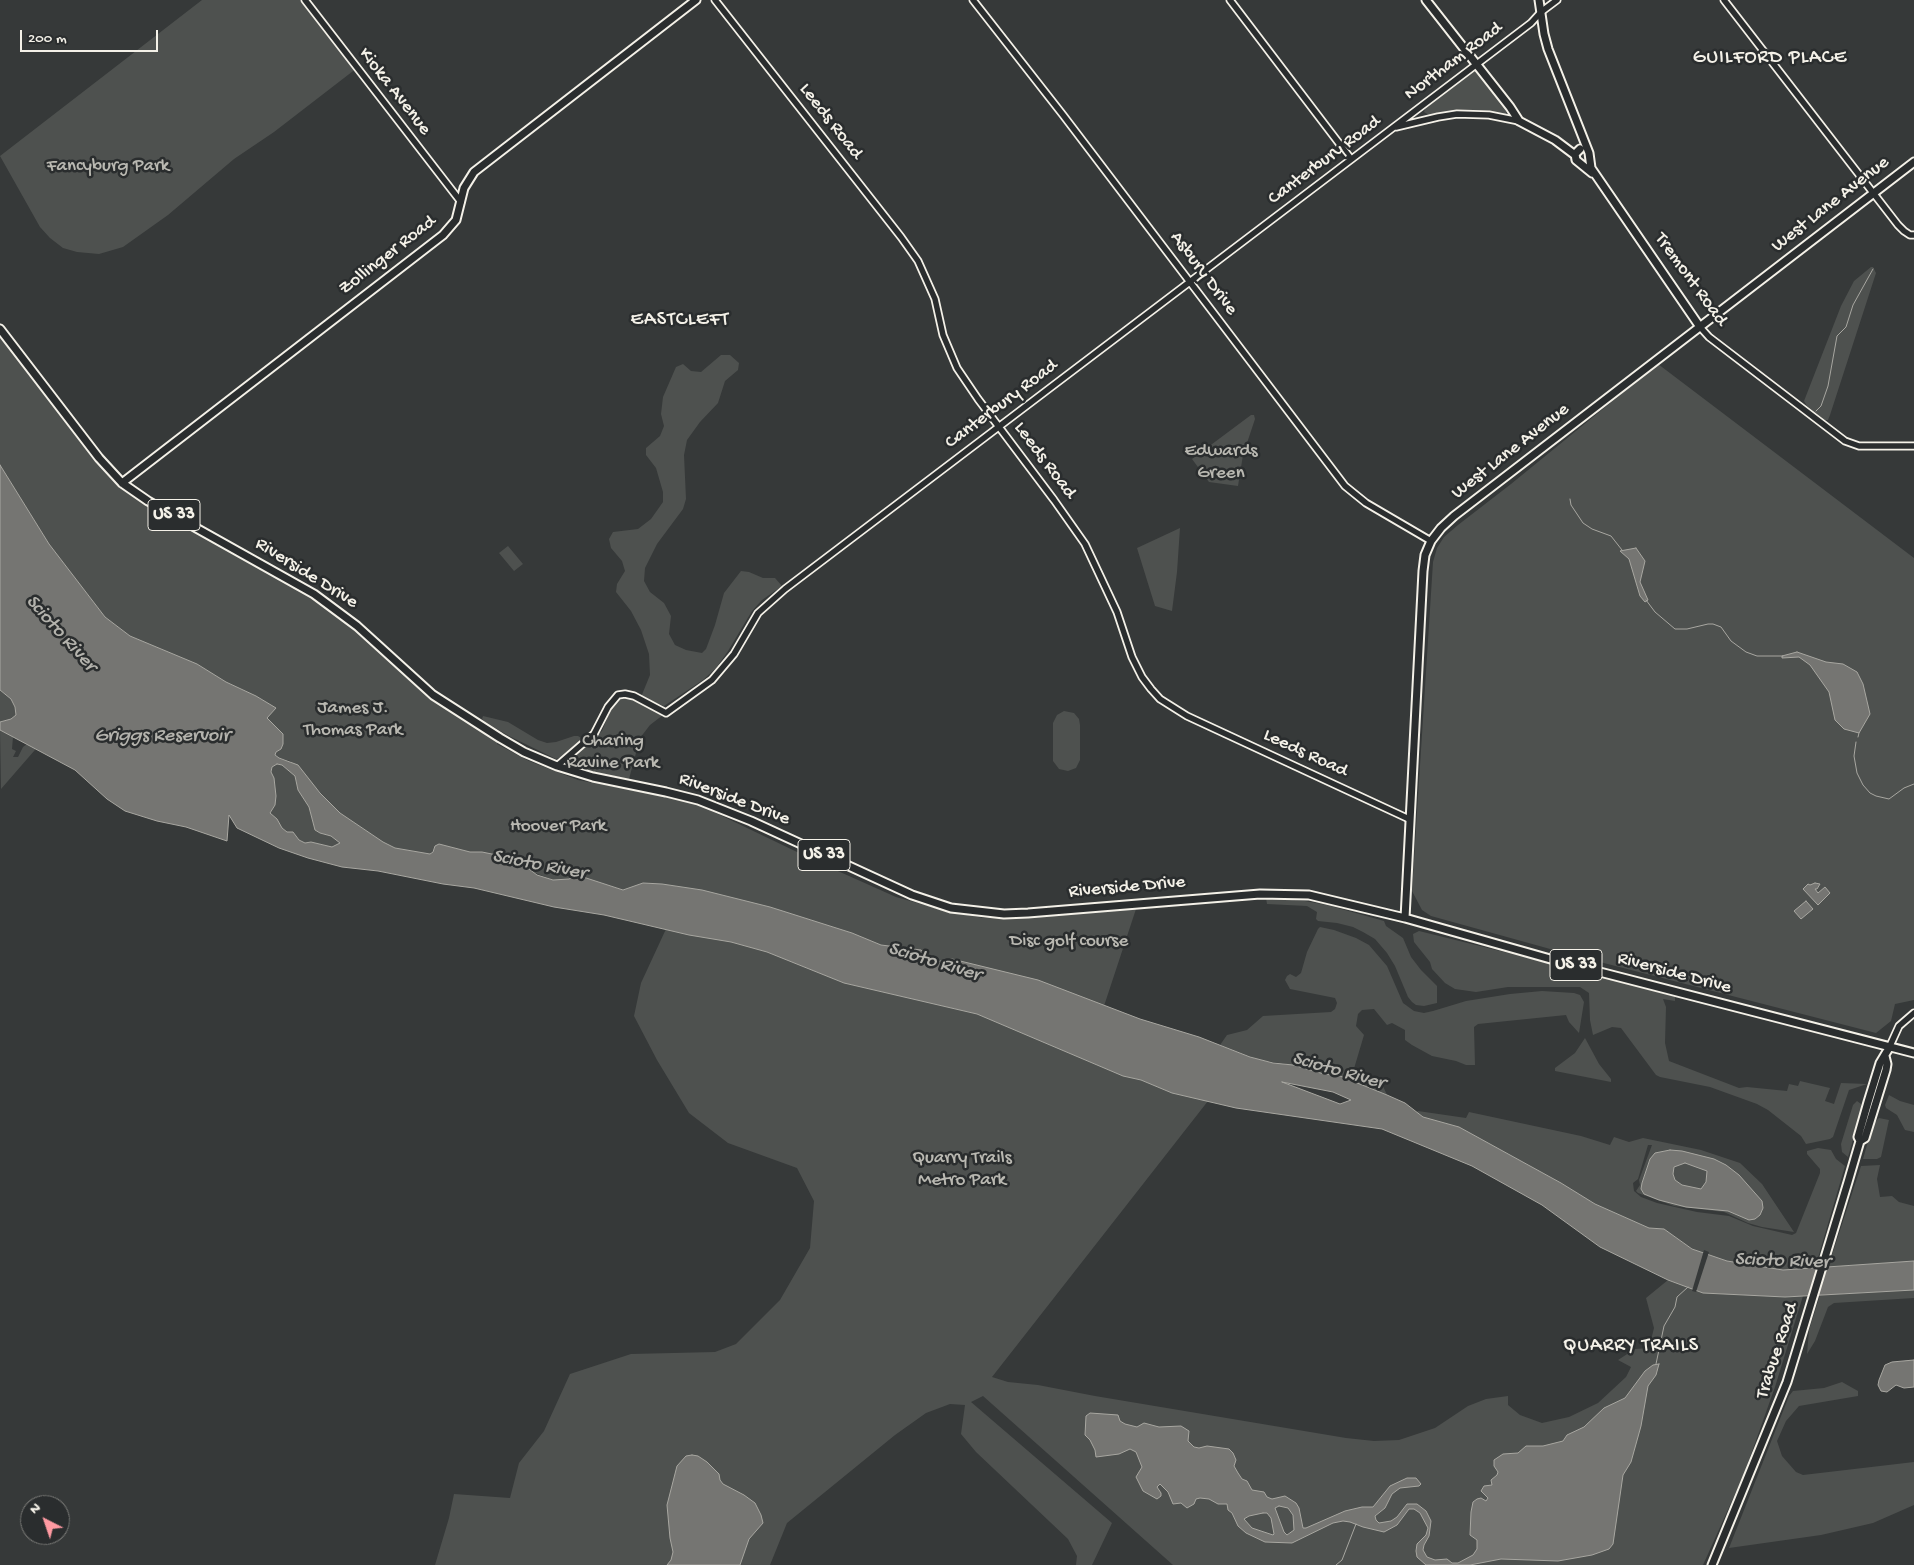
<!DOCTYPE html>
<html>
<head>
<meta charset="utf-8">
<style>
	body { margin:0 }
	#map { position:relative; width:1914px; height:1565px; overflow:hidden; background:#363939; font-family:"Gochi Hand",sans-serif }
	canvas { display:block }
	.north { position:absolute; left:20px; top:1495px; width:50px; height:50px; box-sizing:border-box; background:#2a2d2e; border:1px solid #7b7b78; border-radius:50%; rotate:319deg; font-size:14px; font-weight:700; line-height:20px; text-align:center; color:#f4f1e8 }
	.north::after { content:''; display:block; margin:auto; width:18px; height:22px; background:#ff9aa2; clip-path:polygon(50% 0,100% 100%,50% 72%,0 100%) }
	.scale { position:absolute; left:20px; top:30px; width:138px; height:22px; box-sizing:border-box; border:2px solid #f4f1e8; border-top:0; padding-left:6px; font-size:15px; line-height:18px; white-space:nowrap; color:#f4f1e8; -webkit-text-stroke:4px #2a2d2e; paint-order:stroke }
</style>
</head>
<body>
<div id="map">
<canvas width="1914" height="1565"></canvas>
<div class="north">N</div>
<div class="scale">200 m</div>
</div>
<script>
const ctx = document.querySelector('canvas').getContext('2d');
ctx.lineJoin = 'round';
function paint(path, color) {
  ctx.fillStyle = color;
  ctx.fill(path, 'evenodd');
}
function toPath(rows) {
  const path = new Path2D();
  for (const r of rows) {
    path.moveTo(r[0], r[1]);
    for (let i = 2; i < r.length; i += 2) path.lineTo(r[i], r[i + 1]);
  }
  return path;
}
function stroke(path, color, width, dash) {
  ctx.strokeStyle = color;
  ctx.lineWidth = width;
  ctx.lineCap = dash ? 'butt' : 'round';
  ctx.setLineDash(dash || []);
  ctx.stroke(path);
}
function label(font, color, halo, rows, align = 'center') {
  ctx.font = font + ' "Gochi Hand",sans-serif';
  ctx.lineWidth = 5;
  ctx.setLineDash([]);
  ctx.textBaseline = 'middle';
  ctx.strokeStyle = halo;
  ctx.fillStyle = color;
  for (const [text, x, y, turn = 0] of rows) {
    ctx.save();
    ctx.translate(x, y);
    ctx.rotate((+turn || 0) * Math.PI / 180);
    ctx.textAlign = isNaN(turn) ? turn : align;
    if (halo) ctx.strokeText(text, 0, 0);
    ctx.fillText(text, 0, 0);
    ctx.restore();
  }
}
paint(toPath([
	[202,0,305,0,357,68,274,132,234,159,168,215,123,247,99,254,77,252,63,248,50,238,40,227,0,156],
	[1476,69,1507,107,1506,114,1501,115,1455,112,1429,115,1424,112,1426,106],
	[1871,267,1873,267,1876,273,1830,415,1828,420,1825,420,1807,406,1804,401,1841,306,1854,281],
	[0,329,122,483,326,602,416,681,500,738,497,744,529,761,578,780,693,802,820,863,896,897,946,911,983,918,1136,909,1104,1006,1073,994,952,959,935,962,921,950,881,945,852,933,770,907,702,890,662,884,643,883,624,890,577,875,569,879,553,880,482,852,470,852,439,844,430,854,395,848,383,842,340,813,290,761,279,758,275,755,283,734,267,718,275,708,256,696,226,682,197,664,130,636,105,617,49,544,0,465],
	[721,355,730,355,739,363,738,370,725,381,718,403,700,422,687,440,684,455,686,499,683,509,657,544,645,568,644,581,650,592,664,603,671,616,669,634,675,645,686,650,702,653,706,649,715,625,724,593,741,571,749,572,763,578,775,578,782,586,762,600,752,611,728,651,716,668,703,680,664,706,641,697,650,675,649,654,641,630,631,611,616,592,617,584,625,571,622,561,611,548,609,539,613,532,638,529,651,519,663,502,663,492,656,468,646,455,646,448,660,436,664,426,661,414,663,397,676,367,683,364,691,371,701,372],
	[1658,364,1914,558,1914,1000,1895,1004,1891,1021,1876,1033,1561,952,1431,916,1422,910,1412,891,1433,562,1437,548,1444,537,1458,525,1511,484],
	[1251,415,1254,415,1255,419,1243,455,1238,486,1209,482,1192,459],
	[1180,528,1177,572,1172,611,1155,606,1137,548],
	[508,546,523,564,514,571,499,553],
	[0,690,11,699,15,707,16,715,11,719,0,722],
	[622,697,629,698,663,715,650,725,640,738,629,779,594,772,571,765,569,759,602,731,612,706],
	[1064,711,1074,713,1079,719,1080,725,1080,760,1076,768,1068,771,1059,769,1053,761,1053,723,1057,715],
	[483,716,508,722,538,740,547,743,556,742,574,736,578,736,583,739,561,757,556,759,509,736,485,722,482,719],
	[0,729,13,737,12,749,16,751,13,757,18,757,23,747,31,741,41,743,1,789],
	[277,764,282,765,295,776,298,790,309,807,315,830,320,833,331,836,341,843,332,847,311,842,305,843,299,840,293,832,287,832,282,828,277,819,270,813,275,805,271,773,272,767],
	[1266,898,1305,901,1327,905,1384,921,1386,926,1403,938,1411,957,1421,970,1437,986,1437,1003,1424,1006,1416,1005,1412,1002,1408,997,1395,966,1387,953,1375,939,1363,932,1353,927,1337,923,1318,921,1316,919,1317,912,1307,906,1267,904],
	[1320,927,1334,930,1356,938,1369,945,1387,966,1403,1003,1414,1011,1424,1013,1433,1011,1466,1001,1510,994,1542,991,1574,993,1580,995,1584,1002,1579,1033,1569,1022,1566,1015,1478,1024,1474,1027,1475,1065,1466,1065,1456,1061,1432,1056,1412,1045,1405,1040,1405,1030,1392,1023,1387,1025,1374,1009,1362,1010,1358,1014,1356,1026,1364,1035,1353,1072,1382,1084,1387,1095,1340,1076,1324,1074,1293,1065,1259,1060,1220,1045,1227,1035,1247,1030,1263,1016,1331,1012,1335,1009,1337,1003,1335,998,1290,989,1285,980,1287,976,1290,974,1296,977,1301,973,1307,952,1318,929],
	[666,929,731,942,767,952,844,983,977,1014,1123,1076,1141,1080,1172,1093,1208,1101,992,1377,1008,1382,1038,1385,1095,1396,1346,1438,1374,1441,1399,1440,1435,1428,1468,1406,1486,1399,1508,1396,1508,1405,1520,1415,1542,1423,1569,1417,1598,1403,1626,1377,1631,1367,1618,1360,1635,1349,1649,1348,1654,1328,1646,1298,1668,1280,1708,1293,1785,1297,1803,1296,1775,1387,1744,1474,1703,1565,1173,1565,983,1396,971,1402,1112,1523,1092,1565,1076,1565,1077,1556,1068,1539,976,1452,961,1434,965,1405,950,1404,926,1413,895,1435,787,1523,770,1565,435,1565,449,1518,454,1494,510,1498,519,1463,544,1431,570,1374,631,1354,715,1352,736,1344,780,1300,810,1248,814,1201,797,1168,728,1143,689,1113,657,1060,634,1016,641,983],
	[1419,931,1561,966,1675,997,1675,1001,1663,999,1666,1007,1665,1043,1669,1061,1739,1088,1747,1087,1787,1091,1789,1084,1798,1086,1800,1081,1830,1088,1825,1101,1834,1104,1841,1083,1867,1084,1849,1090,1833,1137,1830,1139,1806,1144,1801,1136,1768,1110,1757,1104,1710,1087,1660,1077,1656,1075,1621,1028,1612,1027,1593,1035,1590,1020,1589,993,1580,987,1508,987,1476,992,1455,989,1445,983,1432,969,1430,962,1414,942,1413,934],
	[1585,1038,1599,1064,1611,1079,1611,1082,1555,1071,1555,1068,1575,1053],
	[1889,1095,1900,1101,1914,1105,1914,1132,1905,1130,1897,1115,1886,1108,1885,1105],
	[1857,1101,1861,1104,1862,1109,1848,1157,1842,1152,1841,1144,1853,1105],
	[1418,1111,1466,1118,1469,1112,1581,1136,1610,1145,1614,1137,1629,1142,1643,1138,1701,1150,1740,1163,1762,1184,1794,1232,1762,1227,1748,1223,1724,1212,1674,1206,1638,1193,1636,1191,1640,1185,1639,1180,1652,1145,1648,1145,1638,1179,1633,1183,1634,1191,1641,1197,1657,1203,1697,1212,1729,1216,1753,1226,1792,1235,1796,1233,1820,1173,1820,1169,1807,1154,1807,1151,1818,1148,1831,1150,1836,1159,1845,1166,1815,1268,1783,1270,1727,1261,1692,1249,1664,1229,1649,1228,1595,1204,1561,1183,1459,1127,1423,1117,1416,1113],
	[1879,1118,1889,1120,1881,1157,1877,1159,1863,1159,1873,1124],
	[1880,1165,1877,1179,1880,1197,1892,1196,1899,1202,1914,1206,1914,1261,1828,1267,1861,1166],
	[1914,1290,1914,1298,1834,1303,1828,1307,1815,1341,1807,1354,1809,1330,1820,1295],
	[1842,1382,1858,1391,1858,1396,1799,1406,1786,1421,1777,1441,1782,1456,1796,1472,1803,1475,1914,1462,1914,1505,1873,1523,1821,1535,1729,1548,1789,1396,1793,1391,1824,1388]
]), '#4e514f');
const water = toPath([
	[0,465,49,544,105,617,130,636,197,664,226,682,256,696,276,708,267,718,283,734,283,744,281,749,276,752,275,755,279,758,298,765,320,793,340,813,383,842,395,848,430,854,433,852,435,846,439,844,470,852,482,852,516,859,537,875,553,880,569,879,577,875,623,890,643,883,662,884,702,890,770,907,852,933,881,945,921,950,935,962,952,959,1038,980,1140,1019,1199,1037,1250,1057,1273,1063,1293,1065,1324,1074,1340,1076,1387,1095,1405,1103,1423,1117,1459,1127,1561,1183,1595,1204,1649,1228,1664,1229,1692,1249,1727,1261,1783,1270,1914,1261,1914,1290,1785,1297,1703,1293,1668,1280,1600,1247,1542,1205,1472,1166,1382,1129,1236,1108,1172,1093,1141,1080,1123,1076,977,1014,844,983,767,952,731,942,689,935,604,915,554,907,474,888,443,884,378,871,342,867,308,858,279,848,237,828,229,815,227,841,186,827,157,821,125,811,107,799,75,770,0,730,0,722,11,719,16,715,15,707,11,699,0,690,0,465],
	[277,764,282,765,295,776,298,790,309,807,315,830,320,833,331,836,340,843,332,847,311,842,305,843,299,840,293,832,287,832,282,828,277,819,270,813,275,805,276,796,274,778,271,772,272,767,277,764],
	[1282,1082,1333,1092,1351,1100,1340,1104,1282,1082],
	[1636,548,1645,561,1640,582,1648,600,1645,602,1640,596,1629,559,1620,551,1636,548],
	[1797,652,1826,662,1843,664,1857,672,1863,684,1870,714,1859,733,1844,729,1835,720,1829,692,1810,665,1799,657,1782,658,1782,656,1797,652],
	[1815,883,1820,884,1817,889,1815,889,1818,893,1825,887,1830,893,1818,905,1803,889,1808,884,1810,885,1815,883],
	[1806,901,1813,909,1801,919,1794,911,1806,901],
	[1670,1150,1682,1151,1714,1159,1726,1165,1739,1175,1762,1201,1763,1208,1760,1215,1755,1219,1749,1220,1728,1211,1686,1207,1659,1200,1644,1194,1641,1189,1642,1183,1650,1159,1655,1153,1670,1150],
	[1685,1163,1707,1171,1706,1182,1701,1189,1682,1185,1675,1180,1673,1174,1674,1167,1685,1163],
	[1914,1360,1914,1387,1904,1388,1896,1385,1887,1392,1881,1391,1878,1385,1879,1380,1885,1365,1892,1362,1914,1360],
	[1659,1364,1656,1375,1648,1386,1641,1426,1631,1462,1623,1475,1613,1544,1609,1549,1592,1555,1558,1561,1501,1559,1470,1565,1426,1565,1417,1557,1416,1551,1417,1544,1426,1535,1428,1528,1420,1513,1414,1509,1409,1509,1397,1525,1384,1532,1363,1527,1350,1522,1343,1521,1333,1523,1292,1543,1265,1542,1246,1533,1238,1526,1232,1513,1228,1510,1227,1504,1218,1504,1209,1499,1200,1498,1196,1499,1194,1504,1187,1508,1181,1503,1173,1504,1168,1492,1160,1484,1157,1487,1161,1493,1161,1496,1157,1499,1143,1491,1136,1477,1142,1467,1136,1452,1130,1449,1119,1454,1096,1457,1095,1450,1090,1440,1085,1435,1086,1416,1090,1413,1118,1415,1120,1421,1125,1424,1137,1427,1144,1423,1159,1427,1181,1426,1189,1431,1188,1441,1194,1447,1199,1448,1207,1446,1229,1449,1233,1453,1236,1460,1234,1466,1238,1473,1242,1479,1247,1481,1252,1490,1264,1492,1267,1497,1272,1499,1285,1496,1296,1503,1299,1508,1303,1528,1306,1528,1345,1511,1362,1507,1373,1507,1390,1486,1407,1478,1416,1478,1421,1484,1419,1486,1400,1488,1392,1494,1385,1508,1375,1516,1376,1520,1379,1523,1391,1521,1397,1517,1407,1504,1417,1504,1426,1511,1431,1521,1429,1536,1424,1545,1423,1550,1427,1557,1435,1560,1447,1559,1452,1563,1458,1563,1473,1555,1477,1549,1477,1540,1470,1535,1471,1512,1473,1502,1477,1499,1481,1498,1486,1501,1488,1498,1481,1491,1484,1486,1492,1485,1491,1480,1497,1475,1498,1472,1494,1466,1494,1460,1503,1454,1518,1453,1526,1446,1543,1446,1563,1441,1567,1435,1584,1427,1604,1408,1625,1398,1645,1371,1653,1365,1659,1364],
	[1279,1506,1288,1508,1293,1515,1294,1530,1287,1535,1284,1532,1275,1508,1279,1506],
	[1263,1513,1267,1513,1271,1518,1274,1534,1273,1535,1252,1528,1244,1519,1249,1516,1263,1513],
	[692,1455,698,1456,707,1462,719,1474,720,1480,723,1484,744,1495,755,1503,761,1515,763,1523,749,1539,740,1565,667,1565,671,1560,673,1552,670,1538,667,1505,677,1466,686,1456,692,1455]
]);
paint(water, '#757572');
stroke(water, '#a8a7a1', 1);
paint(toPath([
	[1704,1250,1709,1252,1696,1292,1692,1291]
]), '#363939');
stroke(toPath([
	[1816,411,1821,406,1828,386,1837,336,1846,327,1853,305,1873,269],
	[1570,499,1571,505,1583,523,1592,529,1611,536,1622,550],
	[1646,600,1655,612,1675,629,1687,629,1708,624,1713,624,1721,627,1731,641,1746,652,1757,656,1783,656],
	[1858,737,1859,733],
	[1856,742,1854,756,1857,773,1863,785,1870,793,1876,796,1889,799,1904,788,1914,784],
	[1656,1364,1664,1326,1675,1307,1677,1297,1688,1287],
	[1336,1565,1342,1560,1356,1524]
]), '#a8a7a1', 1);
const minor = toPath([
	[305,0,461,202],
	[715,0,901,237,918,261,935,299,943,335,957,368,978,399,1054,500,1085,544,1117,612,1132,657,1142,677,1151,689,1160,699,1187,716,1409,819],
	[973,0,1063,115,1345,486,1366,503,1431,541],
	[1230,0,1351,159],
	[1724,0,1898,225,1904,231,1910,235,1914,235],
	[1396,127,1438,117,1457,114,1489,115,1519,121],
	[1700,327,1709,337,1845,441,1859,446,1914,446],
	[557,766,594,734,608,707,618,695,625,694,634,696,666,713,712,680,734,654,758,613,785,589,1531,23,1541,12,1557,0],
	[1889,1048,1899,1026,1914,1013]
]);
const major = toPath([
	[1426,0,1510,107,1519,121,1555,140,1575,155],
	[1539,0,1544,34,1548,49,1589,153,1591,168,1700,327],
	[1580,149,1575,154,1576,160,1592,173],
	[0,329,99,458,122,483,148,501,314,594,357,626,433,695,500,738,524,752,557,766,593,777,666,792,698,800,751,821,912,895,951,908,1004,914,1028,913,1260,894,1309,895,1405,918,1561,962,1914,1053],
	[122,483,443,235,456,220,464,188,474,172,696,0],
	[1405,918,1423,571,1425,555,1431,541,1441,528,1454,516,1914,162],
	[1860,1141,1865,1138,1886,1070,1887,1064,1885,1056],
	[1712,1565,1787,1382,1848,1182,1860,1141,1858,1137,1868,1102,1880,1063,1889,1048]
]);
stroke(minor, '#f4f1e8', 9);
stroke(major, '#f4f1e8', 11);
stroke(minor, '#2a2d2e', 5.5);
stroke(major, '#2a2d2e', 7);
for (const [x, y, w] of [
	[174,515,52],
	[824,855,52],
	[1576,965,52]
]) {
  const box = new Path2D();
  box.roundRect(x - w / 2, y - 15.5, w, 31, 4);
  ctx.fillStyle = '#2a2d2e';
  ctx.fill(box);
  stroke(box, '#f4f1e8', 1);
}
label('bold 18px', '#f4f1e8', null, [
	["US 33",174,515],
	["US 33",824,855],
	["US 33",1576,965]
]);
label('19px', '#f4f1e8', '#2a2d2e', [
	["Northam Road",1454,62,-37],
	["Kioka Avenue",394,92,52],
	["Leeds Road",830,122,52],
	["Canterbury Road",1325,161,-37],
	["West Lane Avenue",1831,205,-38],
	["Zollinger Road",388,256,-38],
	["Asbury Drive",1203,274,53],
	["Tremont Road",1690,280,54],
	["Canterbury Road",1002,405,-37],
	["West Lane Avenue",1511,452,-38],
	["Leeds Road",1044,461,53],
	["Riverside Drive",306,574,32],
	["Leeds Road",1305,754,25],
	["Riverside Drive",734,800,21],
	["Riverside Drive",1127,888,-5],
	["Riverside Drive",1674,974,15],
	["Trabue Road",1778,1351,-72]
]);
label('19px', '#bab9b2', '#2a2d2e', [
	["Fancyburg Park",108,167],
	["Edwards",1221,452],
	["Green",1221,474],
	["James J.",353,709],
	["Thomas Park",353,731],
	["Charing",613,742],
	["Ravine Park",613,764],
	["Hoover Park",558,827],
	["Disc golf course",1069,942],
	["Quarry Trails",962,1159],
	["Metro Park",962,1181]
]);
ctx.letterSpacing = '1px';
label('20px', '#f4f1e8', '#2a2d2e', [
	["GUILFORD PLACE",1770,59],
	["EASTCLEFT",680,321],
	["QUARRY TRAILS",1631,1347]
]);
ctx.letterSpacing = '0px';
label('italic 20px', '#b4b3ad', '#2a2d2e', [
	["Scioto River",60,634,48],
	["Griggs Reservoir",162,737],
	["Scioto River",539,866,11],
	["Scioto River",934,963,17],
	["Scioto River",1338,1072,16],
	["Scioto River",1782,1262,2]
]);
</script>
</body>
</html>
